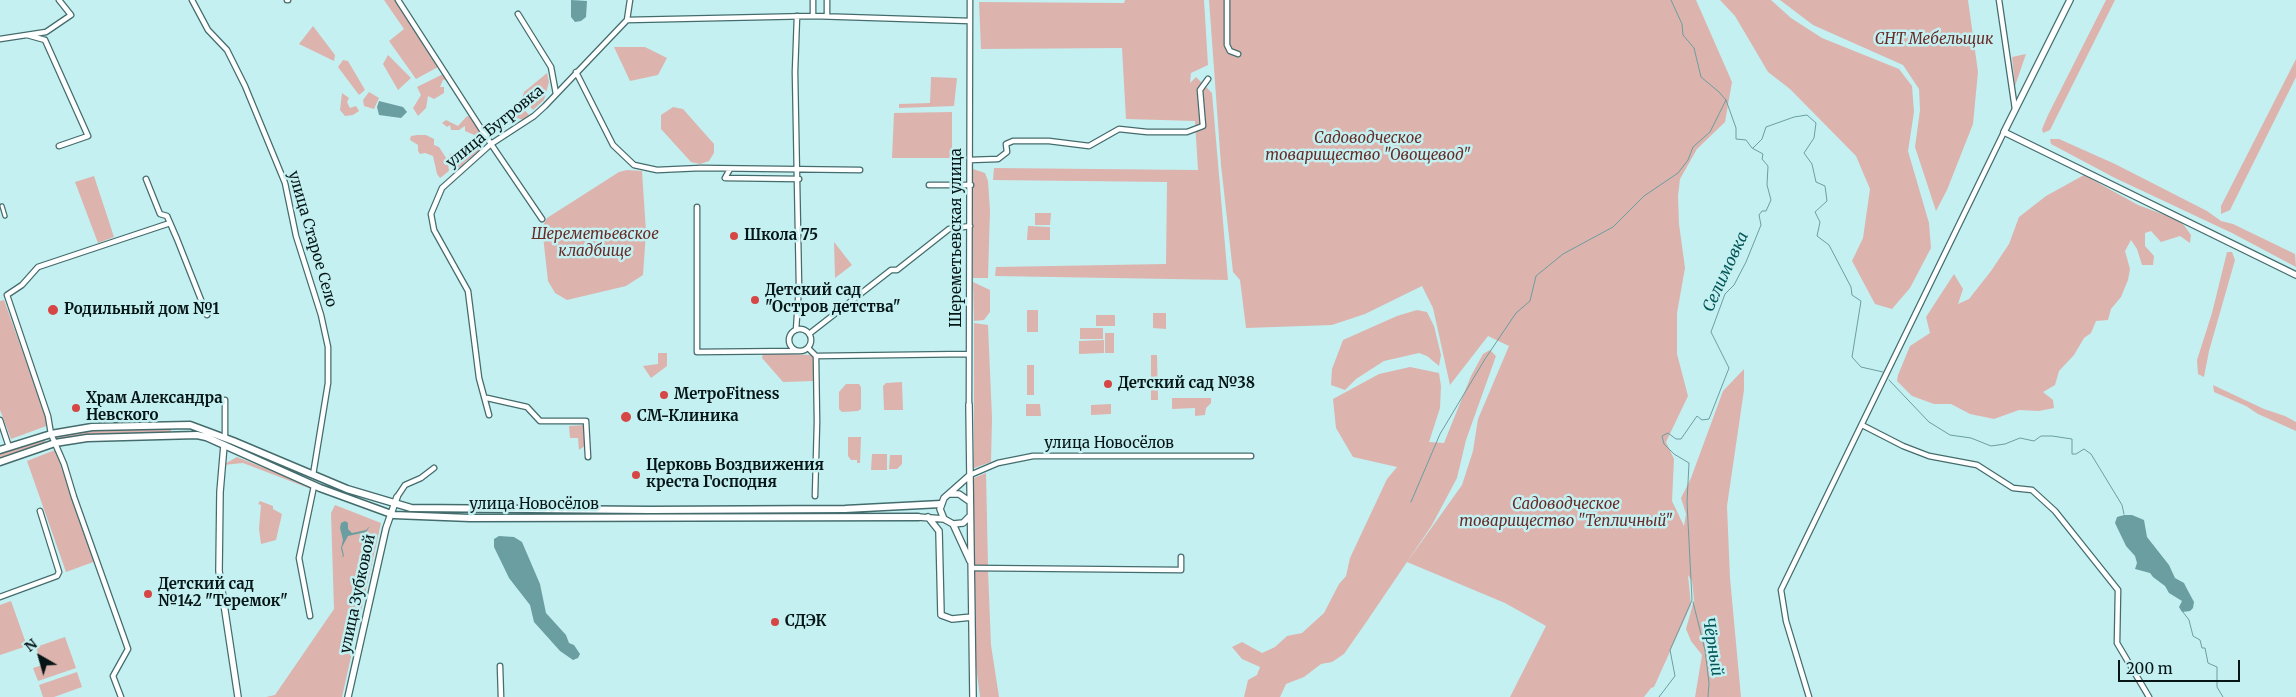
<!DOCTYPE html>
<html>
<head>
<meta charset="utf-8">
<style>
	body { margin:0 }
	#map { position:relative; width:2296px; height:697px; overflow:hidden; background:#c5f0f1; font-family:Merriweather,serif }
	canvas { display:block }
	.north { position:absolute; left:15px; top:632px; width:50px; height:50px; -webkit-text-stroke:4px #c5f0f1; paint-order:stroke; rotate:322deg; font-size:14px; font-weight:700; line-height:20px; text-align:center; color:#061617 }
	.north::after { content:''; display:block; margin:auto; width:18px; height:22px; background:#061617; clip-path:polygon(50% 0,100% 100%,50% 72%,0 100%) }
	.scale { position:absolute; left:2118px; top:660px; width:122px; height:22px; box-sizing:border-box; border:2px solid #061617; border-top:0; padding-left:6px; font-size:15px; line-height:18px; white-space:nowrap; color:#061617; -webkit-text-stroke:4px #c5f0f1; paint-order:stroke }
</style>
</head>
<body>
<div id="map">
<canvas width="2296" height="697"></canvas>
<div class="north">N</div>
<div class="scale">200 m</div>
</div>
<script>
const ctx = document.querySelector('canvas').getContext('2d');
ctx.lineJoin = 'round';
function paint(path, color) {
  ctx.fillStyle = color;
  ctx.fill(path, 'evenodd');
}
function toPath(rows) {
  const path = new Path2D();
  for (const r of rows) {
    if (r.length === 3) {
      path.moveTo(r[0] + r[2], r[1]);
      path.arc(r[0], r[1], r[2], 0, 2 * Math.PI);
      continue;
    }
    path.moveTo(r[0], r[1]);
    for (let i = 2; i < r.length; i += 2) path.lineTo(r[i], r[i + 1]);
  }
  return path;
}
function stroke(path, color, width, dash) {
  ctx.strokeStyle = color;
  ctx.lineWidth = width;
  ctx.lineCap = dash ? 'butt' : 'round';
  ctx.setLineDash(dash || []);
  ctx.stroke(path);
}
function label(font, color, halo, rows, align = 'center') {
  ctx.font = font + ' Merriweather,serif';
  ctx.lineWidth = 5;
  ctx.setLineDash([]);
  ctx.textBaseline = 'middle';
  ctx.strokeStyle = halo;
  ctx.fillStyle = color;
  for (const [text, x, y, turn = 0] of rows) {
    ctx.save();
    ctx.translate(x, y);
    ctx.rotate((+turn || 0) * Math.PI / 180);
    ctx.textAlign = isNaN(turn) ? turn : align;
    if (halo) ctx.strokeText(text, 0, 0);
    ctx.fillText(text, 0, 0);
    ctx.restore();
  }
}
paint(toPath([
	[384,0,395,0,438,67,416,79,389,41,404,29],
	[1125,0,1204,0,1208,65,1191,73,1190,83,1196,77,1212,93,1228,280,995,276,996,267,1166,264,1167,182,993,180,994,168,1198,170,1195,121,1126,119,1122,48,981,49,979,2,1124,3],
	[1209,0,1696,0,1732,82,1725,122,1697,149,1680,179,1678,196,1679,224,1685,268,1677,313,1677,354,1688,396,1666,442,1674,459,1672,501,1684,526,1686,514,1681,498,1691,478,1723,391,1744,369,1744,390,1727,506,1730,578,1741,697,1695,697,1702,655,1691,641,1686,629,1694,600,1692,581,1688,575,1691,605,1654,687,1651,688,1644,697,1510,697,1546,626,1505,603,1407,562,1462,485,1473,451,1478,419,1509,346,1488,336,1450,385,1433,308,1422,286,1365,314,1332,325,1246,328,1240,280,1233,272,1221,165],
	[1720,0,1771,0,1791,18,1822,38,1899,69,1912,86,1914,112,1908,151,1929,223,1931,248,1910,288,1892,309,1875,304,1852,261,1863,238,1870,189,1856,156,1790,89,1768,72,1735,16],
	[1780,0,1968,0,1978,72,1973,124,1947,190,1936,211,1915,147,1920,110,1919,89,1903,65,1813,25],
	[2106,0,2115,0,2050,130,2043,133,2042,129,2048,115],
	[313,26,335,55,334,61,299,44],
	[614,47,645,47,667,58,658,75,630,81],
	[2026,54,2015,86,2012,57],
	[388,55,411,78,398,90,383,64],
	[2296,59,2296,77,2230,210,2221,214,2221,206],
	[343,60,348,61,365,90,359,95,338,67],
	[547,73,549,82,544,100,533,110,522,98,524,92],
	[443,74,447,79,443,80,440,87,444,87,444,93,434,99,428,96,426,108,418,116,413,108,421,95,417,87],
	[931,77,957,78,954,106,899,108,899,104,930,103],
	[369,92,379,98,374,109,364,106,363,100],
	[342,93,349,98,347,102,350,108,356,106,359,111,353,115,345,116,340,110],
	[521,106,529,115,524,120,517,118,503,129,494,125,497,122,502,125,505,124,505,117,509,116,510,113,515,113,515,110],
	[673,107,683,109,714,144,714,153,709,161,700,164,691,162,661,129,661,115],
	[952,112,952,158,892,158,894,113],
	[467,116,471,117,482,132,477,136,465,131,465,126,459,130,451,130,450,125,447,127,442,123,446,120,458,126],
	[417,135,426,135,434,139,434,145,439,147,448,161,449,171,440,178,437,174,433,156,425,153,420,154,418,151,418,145,410,140,411,136],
	[2050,139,2059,139,2115,164,2207,211,2221,221,2233,224,2295,254,2296,267,2232,233,2115,178,2051,144],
	[482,144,484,148,465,162,461,168,457,167,454,163,455,160,450,160,449,157,450,154,458,153,457,158,462,159,463,155],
	[973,169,985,173,988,181,990,210,988,278,973,278],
	[627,170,642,171,646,232,643,275,626,286,567,300,555,293,548,281,542,227,547,218,619,172],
	[2084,175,2138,205,2173,218,2183,224,2191,235,2190,243,2180,236,2161,242,2151,231,2145,233,2145,246,2154,256,2153,265,2142,265,2137,249,2131,240,2125,251,2130,269,2128,280,2121,297,2111,309,2108,320,2096,321,2091,333,2084,338,2074,355,2059,371,2055,385,2043,392,2053,400,2054,408,2039,411,2019,410,1994,419,1970,414,1951,404,1934,404,1912,396,1897,381,1898,375,1910,346,1930,333,1926,317,1954,274,1963,289,1958,304,1969,299,1991,271,2009,244,2019,217,2046,196],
	[94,176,114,237,98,243,75,182],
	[1035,213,1051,213,1050,225,1035,225],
	[1028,226,1050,227,1050,240,1027,240],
	[834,242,852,265,835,278],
	[2227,252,2232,252,2235,260,2209,351,2204,377,2198,374,2197,360,2212,313],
	[973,282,990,290,990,312,984,320,974,321],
	[4,300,49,425,11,439,0,410,0,301],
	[1027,310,1038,310,1038,332,1027,332],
	[1417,310,1427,312,1434,326,1441,355,1439,366,1427,356,1419,353,1384,361,1356,379,1345,390,1331,385,1332,369,1343,340,1397,316],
	[1153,313,1166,313,1166,329,1153,328],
	[1096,315,1115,315,1115,326,1096,326],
	[974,323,988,325,992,418,991,462,974,468],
	[1080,328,1103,328,1103,339,1080,339],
	[1105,333,1114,333,1114,353,1105,353],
	[1104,340,1104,353,1079,354,1079,341],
	[1490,350,1496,356,1466,440,1457,478,1432,525,1367,621,1344,654,1332,662,1321,664,1304,677,1286,684,1280,697,1244,697,1248,680,1257,675,1260,667,1242,659,1232,647,1242,642,1262,653,1275,647,1287,636,1302,633,1324,613,1339,584,1346,576,1350,558,1387,479,1397,467,1353,457,1336,428,1333,399,1379,374,1410,367,1439,373,1441,386,1440,408,1429,442,1444,443,1471,376,1483,354],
	[658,353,667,353,667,366,651,378,643,366,658,364],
	[763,353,811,355,813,357,814,381,783,382,762,358],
	[1151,355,1157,355,1158,400,1151,400],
	[1027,365,1034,365,1034,395,1027,395],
	[902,382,903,410,884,410,883,386,886,383],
	[846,384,859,384,861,387,861,409,858,411,842,412,839,409,839,392],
	[2213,385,2264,409,2285,416,2296,422,2296,431,2258,414,2246,406,2214,392],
	[1172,398,1211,398,1211,403,1206,408,1205,415,1195,416,1195,408,1172,409],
	[1026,404,1040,404,1041,416,1026,416],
	[1111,404,1111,414,1091,415,1091,405],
	[585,425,586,445,579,450,578,438,570,438,569,426],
	[170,428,172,434,106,434,58,441,55,438,55,436,87,429],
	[848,437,861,437,860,463,857,463,857,460,851,460,848,456],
	[45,438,45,443,0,459,0,452],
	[55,450,96,561,66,572,27,461],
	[872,454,887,454,887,470,871,470],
	[890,455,902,455,902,464,897,469,889,469],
	[237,457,310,486,311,489,243,463,223,465],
	[986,473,988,566,973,566,974,478],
	[260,501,273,506,273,509,282,514,276,540,261,544,259,529,261,505,258,504],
	[335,505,381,523,342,697,266,697,275,695,334,609,331,513],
	[973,570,988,570,991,645,999,697,980,697,975,658],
	[11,601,27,646,0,655,0,605],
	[65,637,76,668,38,681,33,668,42,665,36,647],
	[77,672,82,687,54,697,43,697,39,685]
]), '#ddb3ae');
paint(toPath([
	[571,0,587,1,586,17,581,21,575,22,571,17],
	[379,101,403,107,407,112,401,118,379,115,377,107],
	[2124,515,2132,515,2144,520,2147,537,2169,565,2175,578,2184,583,2187,589,2194,602,2193,608,2190,611,2182,612,2179,607,2182,601,2169,593,2165,586,2153,577,2150,573,2135,569,2137,563,2135,556,2126,546,2115,523,2117,517],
	[345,521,348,523,348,529,352,533,366,530,370,526,366,532,348,536,342,547,344,556,341,558,343,556,341,548,343,540,340,528,341,523],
	[499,536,514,537,522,542,540,584,546,613,566,635,569,643,574,645,580,654,578,658,573,660,560,651,534,622,530,605,509,578,494,547,494,539]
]), '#6a9ea0');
stroke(toPath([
	[1753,148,1762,139,1766,127,1794,117,1807,115,1816,123,1814,138,1804,153,1812,164,1816,182,1825,186,1827,201,1815,212,1820,222,1817,236,1829,245,1851,287,1852,295,1861,301,1852,357,1861,367,1883,372],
	[1889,380,1929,422,1950,435,1971,438,1991,446,2005,444,2020,438,2034,441,2041,436,2052,436,2072,439,2072,454,2076,454,2084,449,2091,454,2122,505,2124,514],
	[1411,502,1440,434,1485,359,1516,313,1530,301,1536,276,1563,254,1613,227,1644,196,1678,173,1688,160,1693,147,1710,132,1726,100],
	[1693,602,1705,650,1709,683,1708,697],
	[2183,612,2189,620,2193,636,2200,640,2202,648,2205,648,2208,663,2217,667,2217,687,2223,697],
	[1659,697,1675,676,1670,650,1692,600,1687,502,1689,463,1674,454,1664,444,1662,436,1668,433,1676,439,1681,439,1697,416,1702,420,1709,419,1729,368,1711,332,1725,294,1734,285,1746,262,1761,225,1759,215,1762,211,1766,211,1771,200,1767,185,1768,166,1762,159,1763,154,1752,148,1746,140,1736,139,1736,128,1726,100,1719,92,1701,77,1694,48,1683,35,1682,24,1671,0]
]), '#6a9ea0', 1);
const pedestrian = toPath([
	[2,206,5,216]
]);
const minor = toPath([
	[192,0,208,30,227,50,245,86,285,183,296,236,321,315,328,347,328,383,313,475],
	[287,0,288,0],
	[398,0,491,144,542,219],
	[827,0,827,16],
	[1227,0,1227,45,1230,51,1238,54],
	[1999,0,2015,109],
	[518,14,551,67,556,94],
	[813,16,813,0],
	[627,20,813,16,970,21],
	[627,20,630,0],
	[46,32,71,15,59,0],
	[27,35,45,40],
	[0,39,46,32],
	[45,40,88,136,59,146],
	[576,72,613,145,634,165,657,170,701,168,860,170],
	[970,160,998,159,1007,152,1006,144,1013,141,1049,141,1089,146,1119,129,1147,132,1187,132,1203,126,1200,90,1208,79],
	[730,169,725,178,799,179],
	[146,179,160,214,167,216,177,239,207,315],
	[929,185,971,185],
	[697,207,697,352,797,351],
	[800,340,11],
	[796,330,799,286,795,72,797,16],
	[809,334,891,270,897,270,949,229,970,226],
	[808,348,816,356,969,354],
	[487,398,527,407,540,421,586,421,588,457],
	[969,405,970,0],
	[489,415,479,378,468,291,434,230,431,214,442,188,491,144,534,116,545,106,627,20],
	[0,420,9,447],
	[1862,425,1903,446,1929,456,1977,465,2013,488,2032,490,2055,511,2118,590,2117,643,2149,697],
	[225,437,225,400],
	[970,475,998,463,1033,456,1251,456],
	[815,496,817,422,816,356],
	[397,497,405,485,421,478,434,468],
	[972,568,1181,570,1181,557],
	[0,597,57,576,59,572,40,511],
	[310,616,299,558,314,486],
	[500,666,501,697],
	[121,697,113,676,128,649,74,497,64,464,51,434,48,416,7,295,22,285,38,267,170,223],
	[1809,697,1786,621,1781,590,2004,132]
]);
const tertiary = toPath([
	[2070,0,2004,132,2296,275],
	[969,405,973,697],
	[224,445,220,492,219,571,238,697],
	[970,475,944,498,940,509,944,519,953,524,963,523,970,516],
	[950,494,959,494,969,501],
	[918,517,944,519],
	[928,517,939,531,941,615,952,619,972,617],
	[953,524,970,561],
	[348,697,386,528,397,497]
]);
const secondary = toPath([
	[0,450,51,434,92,427,190,425,233,441,347,489,411,508,650,510,845,509,941,504],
	[0,462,55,443,87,438,197,435,206,437,320,488,394,515,470,518,918,517]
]);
stroke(pedestrian, '#446c6d', 5.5);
stroke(minor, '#446c6d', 7);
stroke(tertiary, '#446c6d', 8);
stroke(secondary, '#446c6d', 9);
stroke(pedestrian, '#fff', 3);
stroke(minor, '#fff', 4.5);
stroke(tertiary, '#fff', 5.5);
stroke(secondary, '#fff', 6);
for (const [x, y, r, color] of [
	[734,236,5,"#d54644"],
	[755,300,5,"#d54644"],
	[53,310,6,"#d54644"],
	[1108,384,5,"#d54644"],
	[664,395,5,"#d54644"],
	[76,408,5,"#d54644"],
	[626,417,6,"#d54644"],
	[636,475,5,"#d54644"],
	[148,594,5,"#d54644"],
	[775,622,5,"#d54644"]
]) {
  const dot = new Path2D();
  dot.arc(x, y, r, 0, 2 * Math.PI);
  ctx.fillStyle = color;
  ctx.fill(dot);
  stroke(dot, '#c5f0f1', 2);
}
label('italic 15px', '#672c28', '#c5f0f1', [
	["СНТ Мебельщик",1934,40],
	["Садоводческое",1368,139],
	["товарищество \"Овощевод\"",1368,156],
	["Шереметьевское",595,235],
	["кладбище",595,252],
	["Садоводческое",1566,505],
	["товарищество \"Тепличный\"",1566,522]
]);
label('15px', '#061617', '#c5f0f1', [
	["улица Бугровка",495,127,-39],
	["Шереметьевская улица",957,238,-90],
	["улица Старое Село",312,239,74],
	["улица Новосёлов",1109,444],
	["улица Новосёлов",534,505],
	["улица Зубковой",358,594,-78]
]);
label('bold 15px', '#061617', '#c5f0f1', [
	["Школа 75",744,236],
	["Детский сад",765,291],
	["\"Остров детства\"",765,308],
	["Родильный дом №1",64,310],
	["Детский сад №38",1118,384],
	["МетроFitness",674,395],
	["Храм Александра",86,399],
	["Невского",86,416],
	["СМ-Клиника",637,417],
	["Церковь Воздвижения",646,466],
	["креста Господня",646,483],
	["Детский сад",158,585],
	["№142 \"Теремок\"",158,602],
	["СДЭК",785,622]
], 'left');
label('italic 16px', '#045659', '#c5f0f1', [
	["Селимовка",1726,272,-65],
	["Чёрный",1712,647,81]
]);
</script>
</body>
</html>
